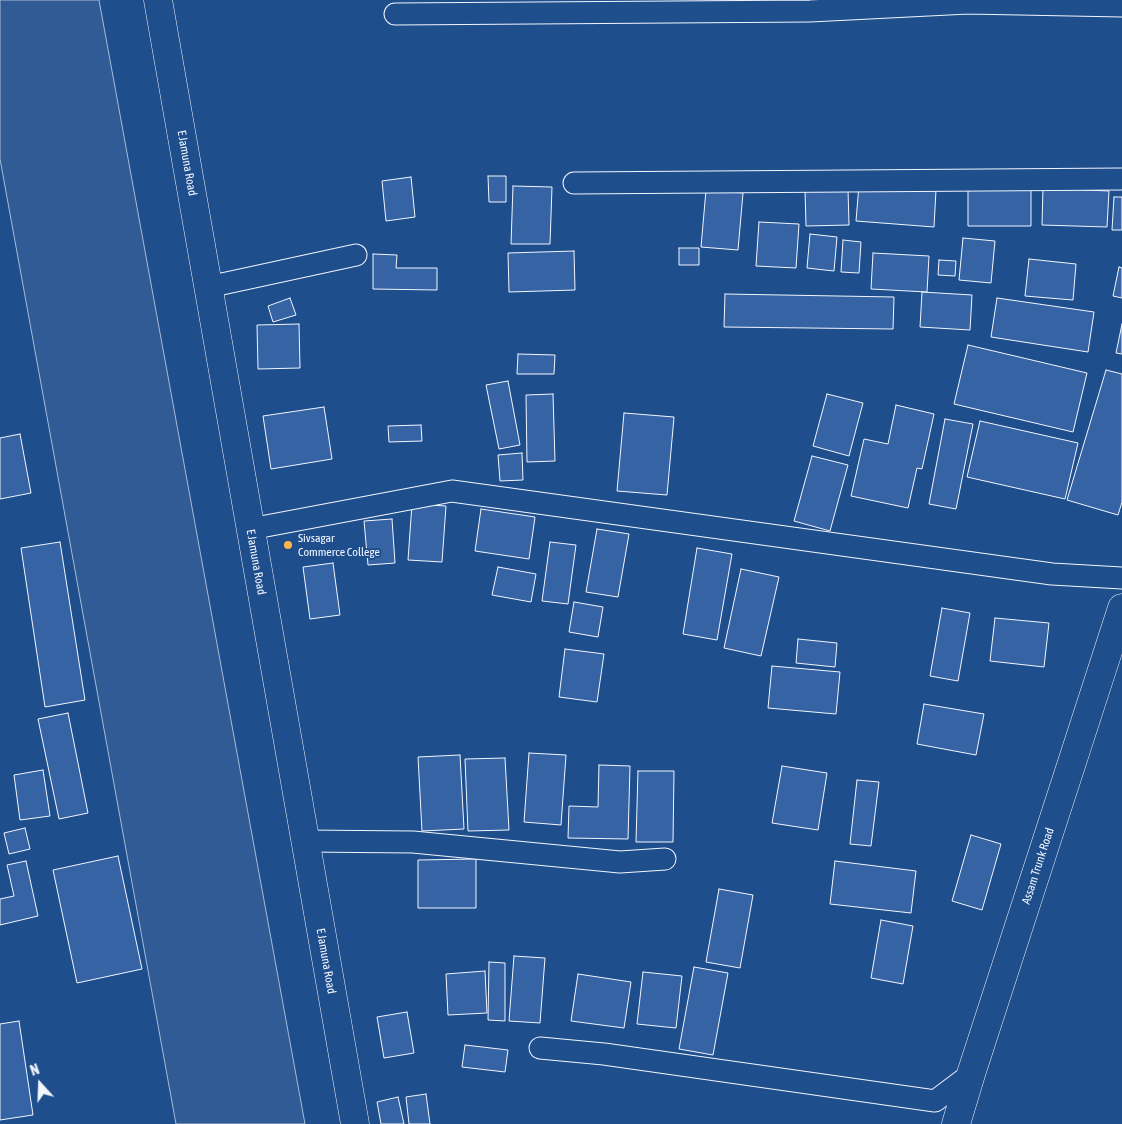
<!DOCTYPE html>
<html>
<head>
<meta charset="utf-8">
<style>
	body { margin:0 }
	#map { position:relative; width:1122px; height:1124px; overflow:hidden; background:#1f4e8c; font-family:"Asap Condensed",sans-serif }
	canvas { display:block }
	.north { position:absolute; left:15px; top:1059px; width:50px; height:50px; -webkit-text-stroke:4px #1f4e8c; paint-order:stroke; rotate:340deg; font-size:14px; font-weight:700; line-height:20px; text-align:center; color:#f2f6ff }
	.north::after { content:''; display:block; margin:auto; width:18px; height:22px; background:#f2f6ff; clip-path:polygon(50% 0,100% 100%,50% 72%,0 100%) }
</style>
</head>
<body>
<div id="map">
<canvas width="1122" height="1124"></canvas>
<div class="north">N</div>
</div>
<script>
const ctx = document.querySelector('canvas').getContext('2d');
ctx.lineJoin = 'round';
function paint(path, color) {
  ctx.fillStyle = color;
  ctx.fill(path, 'evenodd');
}
function toPath(rows) {
  const path = new Path2D();
  for (const r of rows) {
    path.moveTo(r[0], r[1]);
    for (let i = 2; i < r.length; i += 2) path.lineTo(r[i], r[i + 1]);
  }
  return path;
}
function stroke(path, color, width, dash) {
  ctx.strokeStyle = color;
  ctx.lineWidth = width;
  ctx.lineCap = dash ? 'butt' : 'round';
  ctx.setLineDash(dash || []);
  ctx.stroke(path);
}
function label(font, color, halo, rows, align = 'center') {
  ctx.font = font + ' "Asap Condensed",sans-serif';
  ctx.lineWidth = 4;
  ctx.setLineDash([]);
  ctx.textBaseline = 'middle';
  ctx.strokeStyle = halo;
  ctx.fillStyle = color;
  for (const [text, x, y, turn = 0] of rows) {
    ctx.save();
    ctx.translate(x, y);
    ctx.rotate((+turn || 0) * Math.PI / 180);
    ctx.textAlign = isNaN(turn) ? turn : align;
    if (halo) ctx.strokeText(text, 0, 0);
    ctx.fillText(text, 0, 0);
    ctx.restore();
  }
}
const built = toPath([
	[0,0,99,0,305,1124,176,1124,0,159,0,0]
]);
paint(built, '#305b95');
stroke(built, '#a8bbd7', 1);
const building = toPath([
	[488,176,506,176,506,202,489,202,488,176],
	[411,177,415,217,386,221,382,181,411,177],
	[859,185,936,190,934,227,856,221,859,185],
	[513,186,552,187,550,244,511,244,513,186],
	[1043,188,1109,191,1107,227,1042,225,1043,188],
	[848,189,849,225,806,226,805,190,848,189],
	[706,190,743,193,738,250,701,247,706,190],
	[968,190,1031,190,1031,226,968,226,968,190],
	[1114,197,1122,197,1122,230,1112,230,1114,197],
	[759,222,799,224,796,268,756,266,759,222],
	[810,234,837,237,834,271,807,268,810,234],
	[963,238,995,241,991,283,959,280,963,238],
	[843,240,861,242,859,273,841,272,843,240],
	[679,248,699,248,699,265,679,265,679,248],
	[574,251,575,290,509,292,508,253,574,251],
	[873,253,929,256,927,292,871,289,873,253],
	[373,254,397,255,396,268,437,268,437,290,373,289,373,254],
	[1029,259,1076,264,1073,300,1025,296,1029,259],
	[939,260,956,261,955,276,938,275,939,260],
	[1119,267,1122,268,1122,298,1113,296,1119,267],
	[922,292,972,295,970,330,920,327,922,292],
	[725,294,894,297,893,329,724,327,725,294],
	[290,298,296,315,273,322,268,306,290,298],
	[997,298,1094,312,1088,352,991,337,997,298],
	[299,324,300,368,258,369,257,325,299,324],
	[1122,324,1122,354,1116,353,1122,324],
	[968,345,1087,373,1073,432,954,404,968,345],
	[518,354,555,355,554,374,517,374,518,354],
	[1106,370,1122,374,1122,502,1118,515,1067,500,1106,370],
	[508,381,520,445,499,449,486,385,508,381],
	[553,394,555,461,527,462,526,395,553,394],
	[827,394,863,403,849,456,813,446,827,394],
	[896,405,934,414,922,469,917,468,908,508,851,496,864,439,888,444,896,405],
	[324,407,332,459,271,469,263,416,324,407],
	[624,413,674,417,667,495,617,491,624,413],
	[945,419,973,424,956,509,929,504,945,419],
	[980,421,1078,443,1065,499,967,477,980,421],
	[421,425,422,441,389,442,388,426,421,425],
	[20,434,31,493,0,499,0,438,20,434],
	[522,453,523,480,500,481,498,455,522,453],
	[812,456,848,465,830,531,794,521,812,456],
	[412,504,446,506,442,562,408,560,412,504],
	[481,509,535,517,529,559,475,551,481,509],
	[392,519,395,563,368,565,364,521,392,519],
	[597,529,629,534,618,597,586,592,597,529],
	[60,542,85,700,45,707,21,548,60,542],
	[550,542,576,545,568,604,542,601,550,542],
	[697,548,732,554,717,640,683,634,697,548],
	[333,563,340,615,310,619,303,567,333,563],
	[498,567,536,574,531,602,492,595,498,567],
	[741,569,779,577,761,656,724,648,741,569],
	[574,602,603,607,598,637,569,632,574,602],
	[942,608,970,613,958,681,930,676,942,608],
	[995,618,1049,623,1044,667,990,661,995,618],
	[798,639,837,643,835,667,796,663,798,639],
	[565,649,604,654,597,702,559,697,565,649],
	[772,666,840,672,836,714,768,708,772,666],
	[924,704,984,714,976,755,917,744,924,704],
	[68,713,88,813,59,819,38,719,68,713],
	[529,753,566,755,561,825,524,822,529,753],
	[460,755,464,829,422,831,418,757,460,755],
	[505,758,509,830,468,831,465,759,505,758],
	[599,765,630,766,628,839,568,838,569,806,598,807,599,765],
	[782,766,827,773,818,830,772,823,782,766],
	[43,770,50,816,20,820,14,775,43,770],
	[638,771,674,771,673,842,636,842,638,771],
	[857,780,879,782,871,846,850,844,857,780],
	[25,828,30,849,9,854,4,833,25,828],
	[971,835,1001,844,982,910,952,901,971,835],
	[118,856,142,969,77,983,53,870,118,856],
	[476,859,476,908,418,908,418,860,476,859],
	[26,861,38,916,0,925,0,899,14,896,7,865,26,861],
	[835,861,916,871,911,913,830,904,835,861],
	[719,889,753,895,740,968,706,962,719,889],
	[881,920,913,926,903,984,871,978,881,920],
	[514,956,545,958,540,1023,509,1021,514,956],
	[489,962,505,963,505,1021,488,1020,489,962],
	[694,967,728,973,713,1055,679,1049,694,967],
	[485,971,487,1013,448,1015,446,974,485,971],
	[643,972,682,976,676,1028,637,1024,643,972],
	[578,974,631,982,624,1028,571,1021,578,974],
	[407,1012,414,1053,384,1058,377,1017,407,1012],
	[19,1021,33,1115,0,1120,0,1024,19,1021],
	[465,1045,508,1050,505,1072,462,1067,465,1045],
	[426,1094,430,1124,409,1124,406,1097,426,1094],
	[398,1097,404,1124,381,1124,377,1102,398,1097]
]);
paint(building, '#3563a3');
stroke(building, '#f2f6ff', 1);
const street = toPath([
	[395,14,810,11,968,3,1122,6],
	[574,183,1122,179],
	[208,287,356,255],
	[250,529,452,491,1052,574,1122,578],
	[305,841,413,842,620,862,665,859],
	[540,1048,604,1054,935,1101,971,1074]
]);
const secondary = toPath([
	[158,0,355,1124]
]);
const highway = toPath([
	[956,1124,971,1074,1122,608]
]);
stroke(street, '#f2f6ff', 23);
stroke(secondary, '#f2f6ff', 29);
stroke(highway, '#f2f6ff', 29);
stroke(street, '#1f4e8c', 21);
stroke(secondary, '#1f4e8c', 28);
stroke(highway, '#1f4e8c', 28);
for (const [x, y, r, color] of [
	[288,545,5,"#ffb74d"]
]) {
  const dot = new Path2D();
  dot.arc(x, y, r, 0, 2 * Math.PI);
  ctx.fillStyle = color;
  ctx.fill(dot);
  stroke(dot, '#1f4e8c', 2);
}
label('12px', '#f2f6ff', '#1f4e8c', [
	["E Jamuna Road",187,163,80],
	["E Jamuna Road",256,562,80],
	["Assam Trunk Road",1038,866,-72],
	["E Jamuna Road",326,961,80]
]);
label('12px', '#f2f6ff', '#1f4e8c', [
	["Sivsagar",298,538],
	["Commerce College",298,552]
], 'left');
</script>
</body>
</html>
